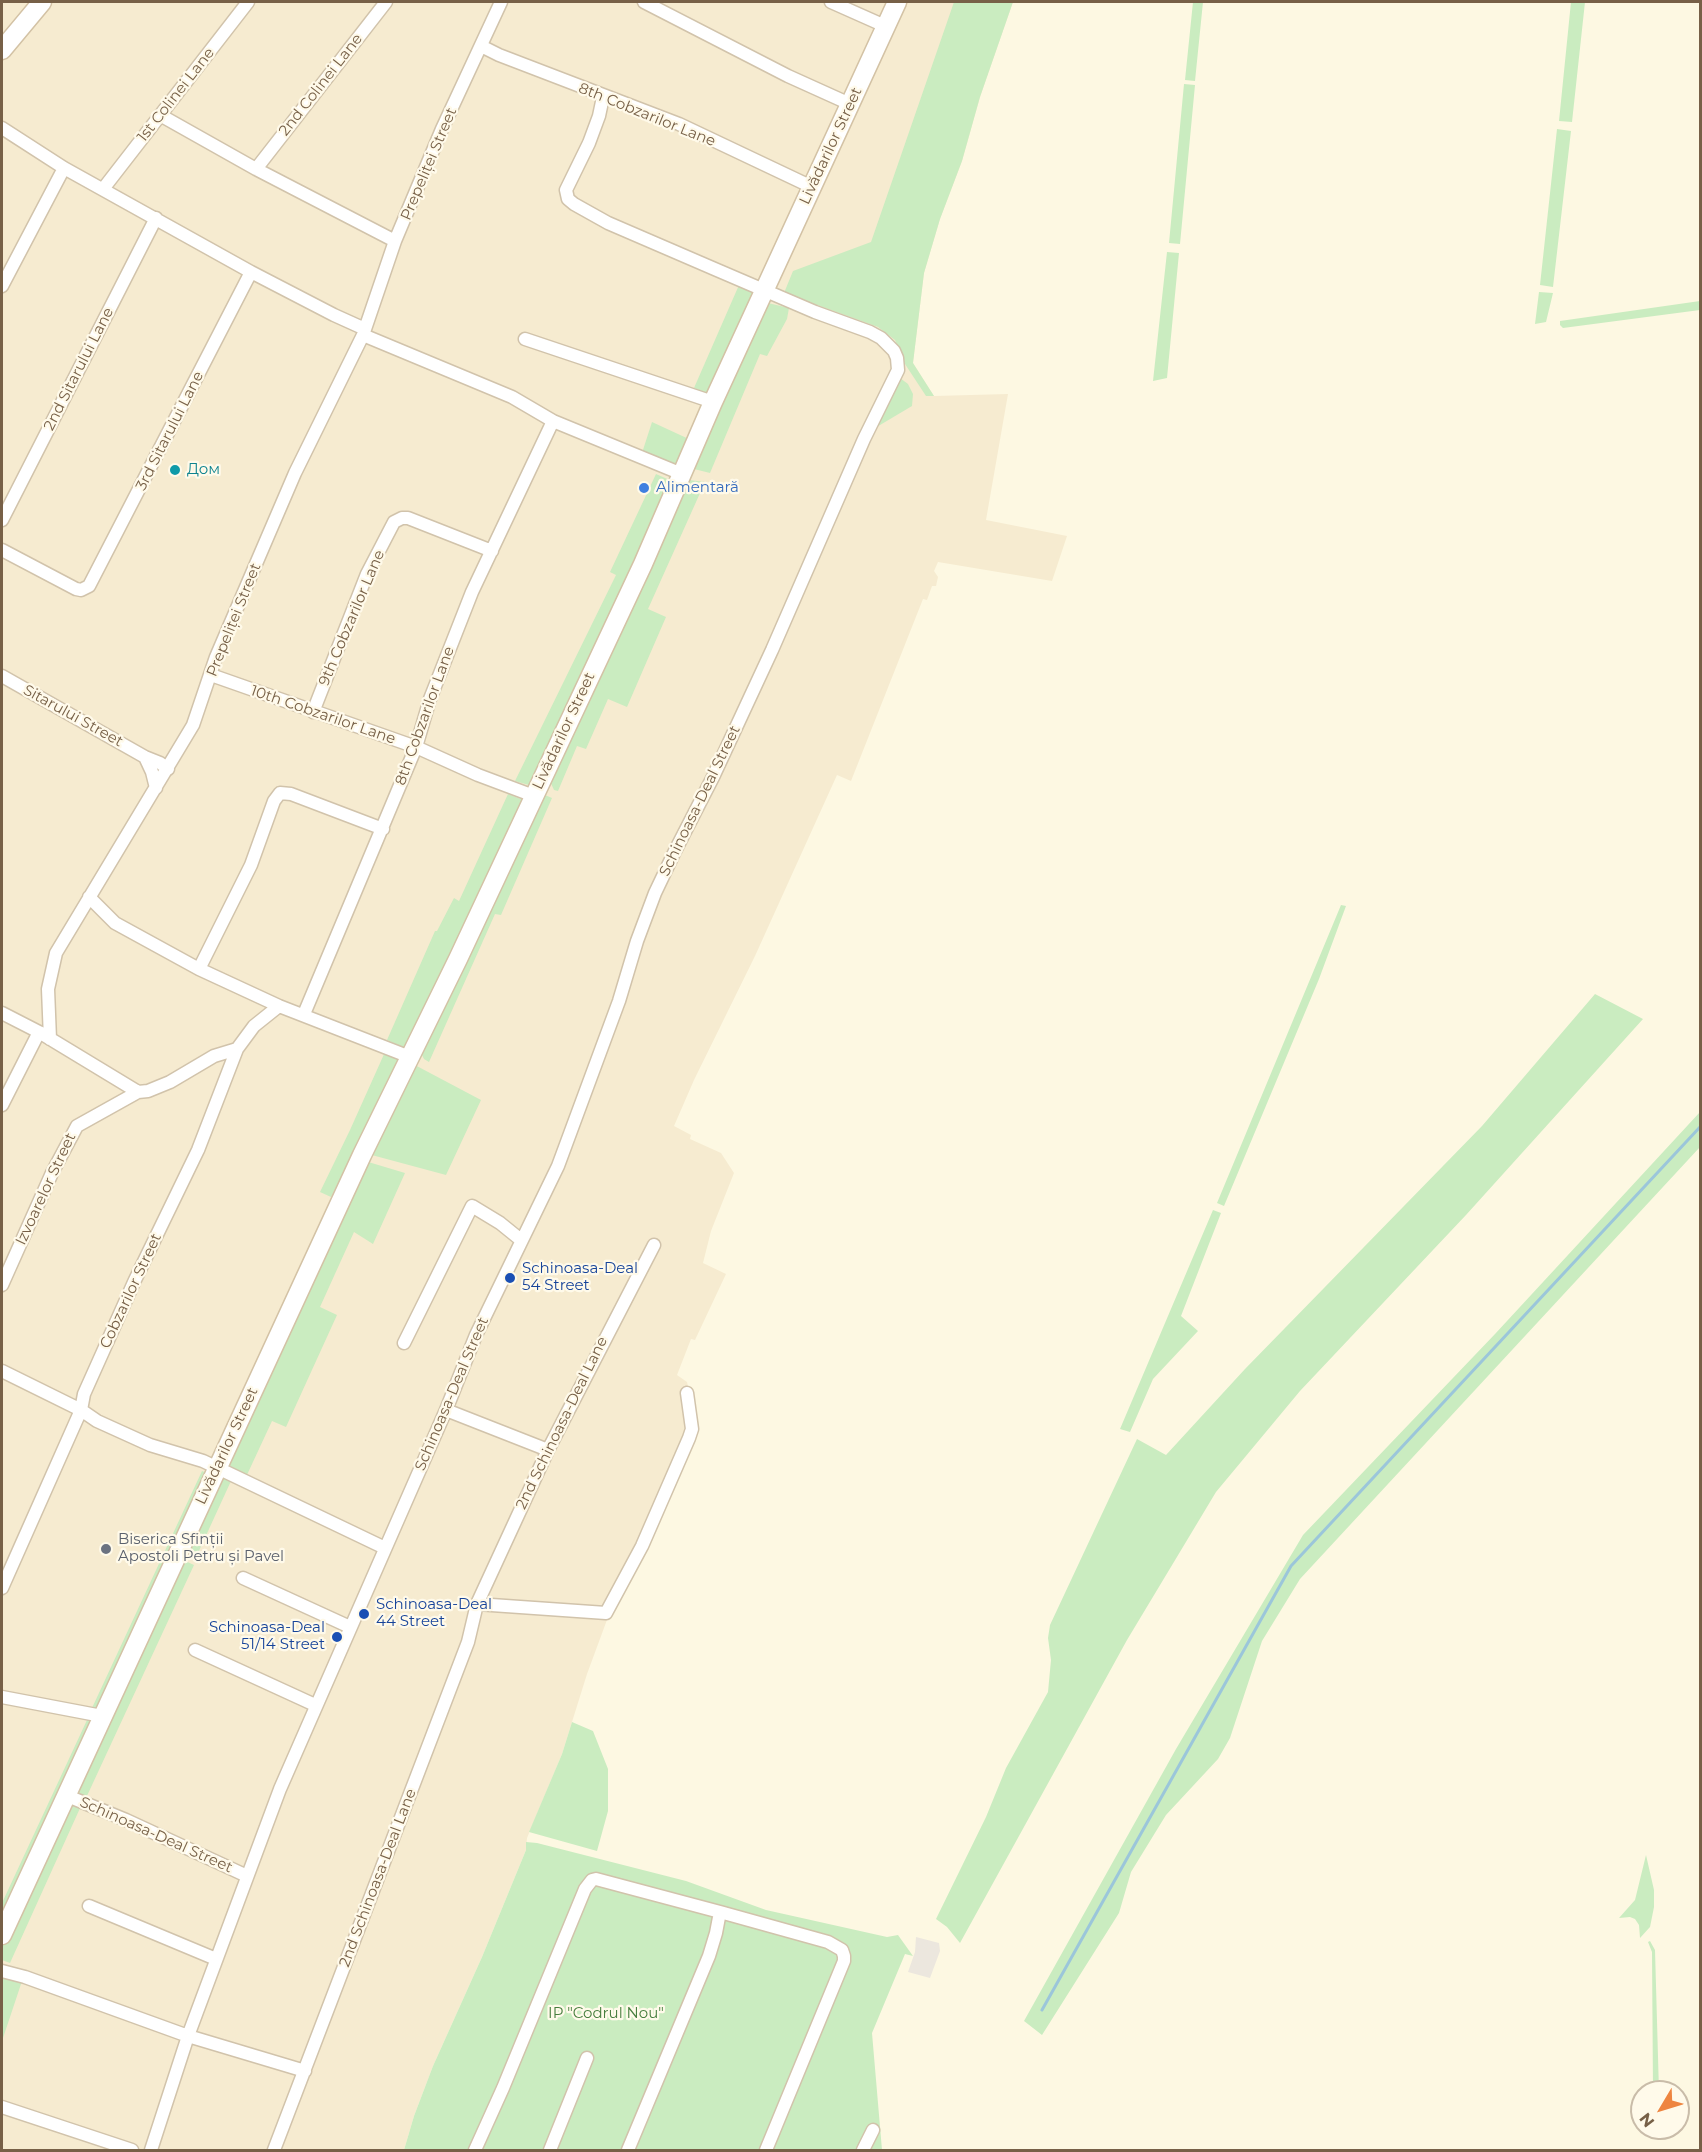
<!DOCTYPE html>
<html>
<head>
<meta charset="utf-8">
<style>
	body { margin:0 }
	#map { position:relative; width:1702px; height:2152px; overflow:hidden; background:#fdf8e2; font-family:Montserrat,sans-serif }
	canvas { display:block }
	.frame { position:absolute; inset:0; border:3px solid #776047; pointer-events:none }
	.north { position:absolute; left:1630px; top:2080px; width:60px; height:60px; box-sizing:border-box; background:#fffaea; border:2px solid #c9bca9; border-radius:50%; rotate:232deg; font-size:16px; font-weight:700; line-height:24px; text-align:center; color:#776047 }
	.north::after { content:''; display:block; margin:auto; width:21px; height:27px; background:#ee8540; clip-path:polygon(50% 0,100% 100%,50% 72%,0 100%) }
</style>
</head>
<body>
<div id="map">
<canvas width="1702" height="2152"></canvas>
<div class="frame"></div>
<div class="north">N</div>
</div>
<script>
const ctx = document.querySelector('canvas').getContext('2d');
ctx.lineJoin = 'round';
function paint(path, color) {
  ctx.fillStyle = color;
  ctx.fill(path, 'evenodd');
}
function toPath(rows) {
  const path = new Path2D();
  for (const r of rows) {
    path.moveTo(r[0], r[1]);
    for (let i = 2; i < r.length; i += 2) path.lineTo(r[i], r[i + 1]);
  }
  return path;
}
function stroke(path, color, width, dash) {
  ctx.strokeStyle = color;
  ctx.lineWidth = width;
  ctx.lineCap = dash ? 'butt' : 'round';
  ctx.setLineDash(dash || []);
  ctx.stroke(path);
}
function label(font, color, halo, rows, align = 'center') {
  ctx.font = font + ' Montserrat,sans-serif';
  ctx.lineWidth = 4.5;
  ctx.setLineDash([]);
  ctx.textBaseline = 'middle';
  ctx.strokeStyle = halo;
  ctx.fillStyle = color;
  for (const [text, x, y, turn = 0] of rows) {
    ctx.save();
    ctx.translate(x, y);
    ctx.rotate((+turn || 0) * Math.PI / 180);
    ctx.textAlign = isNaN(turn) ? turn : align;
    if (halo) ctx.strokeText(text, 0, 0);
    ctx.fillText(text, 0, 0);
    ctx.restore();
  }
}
paint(toPath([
	[2,2,1013,2,980,97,962,161,940,219,924,273,913,363,934,396,1008,394,986,520,1067,536,1052,581,938,562,934,571,938,577,936,586,932,586,927,600,923,599,851,781,837,775,755,956,694,1080,674,1126,691,1135,690,1139,721,1153,734,1173,711,1231,703,1263,726,1274,695,1340,691,1339,677,1375,687,1382,697,1425,611,1609,587,1674,562,1754,527,1838,526,1850,482,1957,433,2066,414,2116,404,2150,2,2150]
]), '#f6ebd0');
paint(toPath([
	[916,1937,939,1943,940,1951,930,1978,908,1972,915,1952]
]), '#ece7de');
paint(toPath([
	[954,2,1013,2,980,97,962,161,940,219,924,273,913,363,934,396,926,396,905,364,895,340,878,327,784,293,793,271,871,242],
	[1193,2,1203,2,1195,81,1185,80],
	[1571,2,1585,2,1572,122,1559,121],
	[1184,84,1195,85,1180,244,1169,243],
	[1557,129,1571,131,1553,287,1540,285],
	[1167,252,1179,253,1167,378,1153,381],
	[739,285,759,292,712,395,694,388],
	[1539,292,1553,293,1546,322,1535,324],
	[1700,301,1700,310,1563,328,1560,325,1560,321],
	[768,303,789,308,787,319,767,356,760,354,710,473,694,469,762,307],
	[900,378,908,384,913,394,912,406,875,428],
	[652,422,691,440,679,468,642,453],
	[656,474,672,481,532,786,515,781,616,575,610,572],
	[689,480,705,482,648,609,666,617,627,707,608,699,586,749,577,746,558,791,554,790,549,779],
	[508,794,523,800,407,1049,387,1040,435,931,437,931,454,898,459,901],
	[545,795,552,798,501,915,495,914,429,1062,424,1059,421,1053,540,797],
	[1341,905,1346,906,1319,979,1224,1206,1217,1203],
	[1595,994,1643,1019,1466,1215,1300,1391,1216,1492,1127,1640,960,1943,947,1927,936,1919,986,1817,1006,1768,1048,1692,1051,1660,1048,1638,1050,1625,1137,1439,1166,1455,1245,1369,1482,1126],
	[385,1052,395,1055,399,1064,331,1197,320,1192,350,1130],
	[413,1064,481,1100,446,1175,368,1154],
	[1700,1112,1700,1147,1300,1579,1262,1641,1230,1738,1218,1759,1166,1815,1131,1872,1119,1913,1042,2035,1024,2021,1176,1749,1303,1535,1495,1334],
	[365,1161,405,1173,373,1244,354,1232,320,1307,337,1315,286,1427,272,1421,246,1477,222,1465],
	[1213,1210,1221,1213,1181,1316,1198,1331,1153,1379,1130,1432,1120,1429],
	[202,1471,209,1474,98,1710,92,1708],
	[218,1476,231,1481,198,1553,186,1547],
	[181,1559,194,1565,86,1798,72,1791],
	[87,1720,92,1721,2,1916,2,1903],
	[572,1722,593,1731,608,1769,608,1811,597,1851,529,1832,562,1754],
	[68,1800,81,1806,10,1963,2,1960,2,1946],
	[526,1842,537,1843,686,1881,766,1910,887,1937,898,1935,913,1956,905,1954,872,2033,882,2150,404,2150,414,2116,433,2066,482,1957,526,1850],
	[1646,1855,1654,1890,1654,1907,1650,1927,1640,1938,1639,1925,1635,1919,1630,1917,1619,1918,1635,1900],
	[1650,1941,1655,1950,1659,2092,1653,2092,1652,1952,1648,1942],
	[2,1976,22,1981,2,2041]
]), '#caecc0');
stroke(toPath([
	[1042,2010,1291,1566,1700,1127]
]), '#9bc6da', 3);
const street = toPath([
	[644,2,788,76,850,104],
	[831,2,885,26],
	[481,46,499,55,679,124,812,187],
	[160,115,256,169,395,241],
	[2,128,64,168,251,272,334,315,365,329],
	[256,169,386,2],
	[103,189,248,2],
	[2,286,64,168],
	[363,335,512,397,553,421,682,474],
	[525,339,713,402],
	[2,520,156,218],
	[2,550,76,589,81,590,89,586,251,272],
	[211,675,416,747,478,775,534,796],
	[2,676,145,757,160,763,168,769],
	[313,712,367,574,394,522,402,518,408,518,492,551],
	[145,757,152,772,156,788],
	[89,897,115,923,199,969,279,1006,410,1057],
	[199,969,251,865,274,801,280,793,291,794,383,829],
	[2,1013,39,1032,138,1092],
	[304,1014,416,747,430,699,472,592,553,421],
	[50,1039,48,989,56,953,193,725,216,657,295,473,363,335,395,241,442,129,501,2],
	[2,1105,39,1032],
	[2,1285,52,1173,77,1126,138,1092,148,1091,170,1082,214,1056,237,1049],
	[404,1343,472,1206,500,1223,521,1240],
	[2,1371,81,1410,97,1421,150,1445,203,1461,385,1548],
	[446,1410,548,1450],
	[243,1578,350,1627],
	[2,1588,81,1410,84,1394,135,1280,198,1150,237,1049,254,1026,279,1006],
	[477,1604,606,1613,642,1546,689,1438,692,1429,687,1393],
	[195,1650,315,1705],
	[2,1697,102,1716],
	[65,1795,126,1820,247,1876],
	[89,1906,216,1959],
	[720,1912,828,1942,842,1950,844,1956,844,1961,766,2150],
	[2,1971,25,1977,188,2036,305,2071],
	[2,2107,132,2150],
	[151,2150,188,2036,280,1789,446,1410,476,1335,558,1166,619,1001,637,941,655,893,675,851,713,777,772,650,864,439,898,370,897,358,894,351,881,338,870,332,815,312,717,270,608,223,574,204,568,199,566,190,589,143,599,116,603,97],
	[274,2150,468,1642,477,1604,548,1450,654,1245],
	[475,2150,503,2088,585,1889,592,1880,596,1879,720,1912,716,1933,709,1956,628,2150],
	[550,2150,587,2058],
	[863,2150,873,2130]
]);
const secondary = toPath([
	[2,50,42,2],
	[2,1935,362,1155,458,959,643,564,713,402,897,2]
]);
stroke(street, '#d1c3ab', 15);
stroke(secondary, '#d3c2a5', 21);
stroke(street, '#fff', 12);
stroke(secondary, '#fff', 18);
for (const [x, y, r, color] of [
	[175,470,6,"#0f9aa8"],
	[644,488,6,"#3f7fe0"],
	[510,1278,6,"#1a4fb4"],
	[106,1549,6,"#6b7280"],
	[364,1614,6,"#1a4fb4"],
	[337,1637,6,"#1a4fb4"]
]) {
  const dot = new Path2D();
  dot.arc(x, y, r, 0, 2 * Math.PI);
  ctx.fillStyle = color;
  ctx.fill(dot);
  stroke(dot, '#fffaea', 2);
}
label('15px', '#776047', '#fffaea', [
	["2nd Colinei Lane",321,85,-52],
	["1st Colinei Lane",176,95,-52],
	["8th Cobzarilor Lane",647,115,22],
	["Livădarilor Street",831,146,-65],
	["Prepeliței Street",429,164,-67],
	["2nd Sitarului Lane",79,369,-63],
	["3rd Sitarului Lane",170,431,-63],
	["9th Cobzarilor Lane",352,618,-67],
	["Prepeliței Street",234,620,-68],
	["10th Cobzarilor Lane",323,715,19],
	["Sitarului Street",73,716,29],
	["8th Cobzarilor Lane",425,716,-70],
	["Livădarilor Street",564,731,-65],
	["Schinoasa-Deal Street",700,801,-64],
	["Izvoarelor Street",46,1189,-65],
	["Cobzarilor Street",131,1291,-65],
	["Schinoasa-Deal Street",452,1394,-67],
	["2nd Schinoasa-Deal Lane",562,1423,-64],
	["Livădarilor Street",227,1446,-65],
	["Schinoasa-Deal Street",156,1835,24],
	["2nd Schinoasa-Deal Lane",378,1878,-69]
]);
label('15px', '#0d838f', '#fffaea', [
	["Дом",187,470]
], 'left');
label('15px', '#366cbe', '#fffaea', [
	["Alimentară",656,488]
], 'left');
label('15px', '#164399', '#fffaea', [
	["Schinoasa-Deal",522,1269],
	["54 Street",522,1286],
	["Schinoasa-Deal",376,1605],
	["44 Street",376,1622],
	["Schinoasa-Deal",325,1628,"right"],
	["51/14 Street",325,1645,"right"]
], 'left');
label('15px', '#5b616d', '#fffaea', [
	["Biserica Sfinții",118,1540],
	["Apostoli Petru și Pavel",118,1557]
], 'left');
label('15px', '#467e3e', '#fffaea', [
	["IP \"Codrul Nou\"",606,2014]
]);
</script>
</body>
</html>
